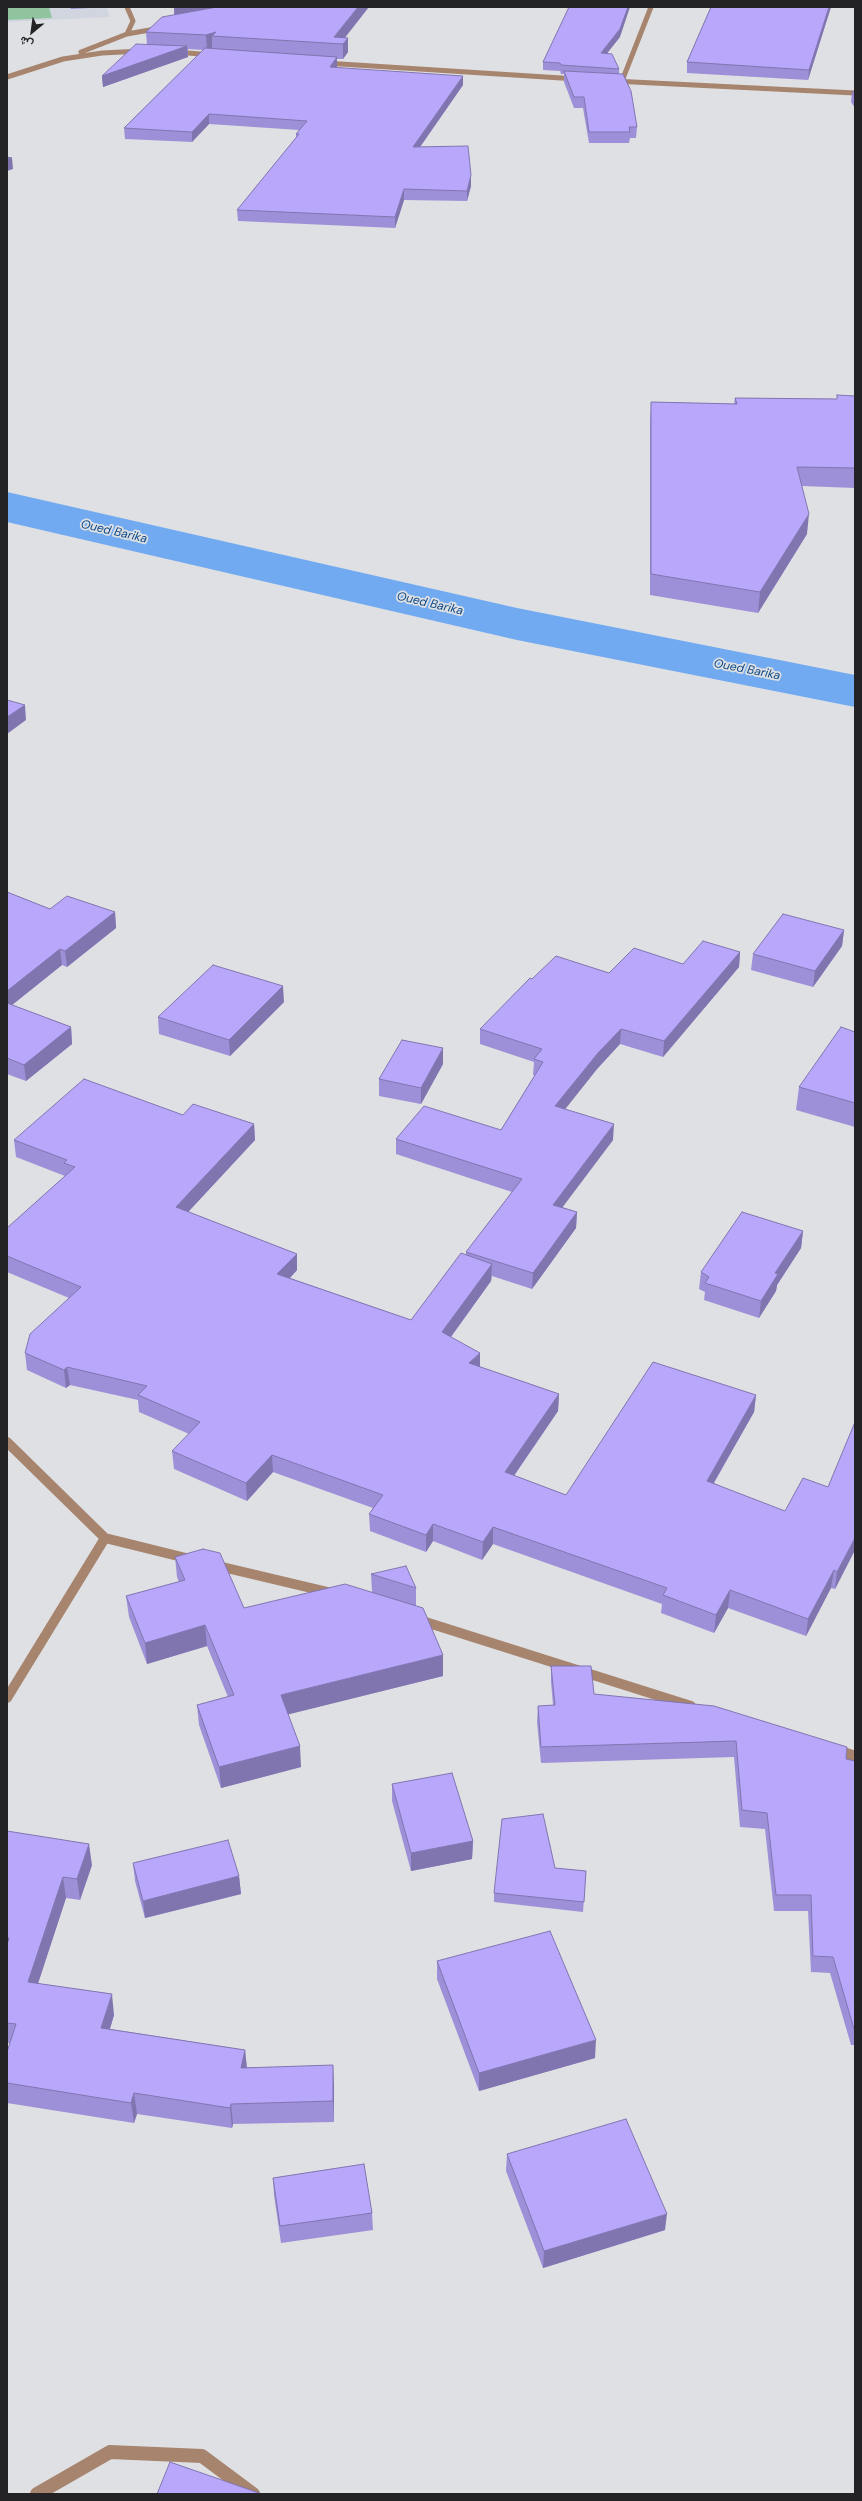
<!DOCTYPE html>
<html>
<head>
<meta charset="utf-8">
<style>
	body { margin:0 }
	#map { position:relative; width:862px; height:2501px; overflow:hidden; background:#dfe0e3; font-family:"DM Sans",Vazirmatn,sans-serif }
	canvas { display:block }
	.frame { position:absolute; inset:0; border:8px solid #232325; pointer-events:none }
	.north { position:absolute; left:12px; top:12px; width:40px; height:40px; -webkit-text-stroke:3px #dfe0e3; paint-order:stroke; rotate:209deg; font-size:11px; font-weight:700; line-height:16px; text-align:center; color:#232325 }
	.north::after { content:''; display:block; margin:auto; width:14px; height:18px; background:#232325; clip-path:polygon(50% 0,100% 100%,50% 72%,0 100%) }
</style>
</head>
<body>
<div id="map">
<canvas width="862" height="2501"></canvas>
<div class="frame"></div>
<div class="north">ش</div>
</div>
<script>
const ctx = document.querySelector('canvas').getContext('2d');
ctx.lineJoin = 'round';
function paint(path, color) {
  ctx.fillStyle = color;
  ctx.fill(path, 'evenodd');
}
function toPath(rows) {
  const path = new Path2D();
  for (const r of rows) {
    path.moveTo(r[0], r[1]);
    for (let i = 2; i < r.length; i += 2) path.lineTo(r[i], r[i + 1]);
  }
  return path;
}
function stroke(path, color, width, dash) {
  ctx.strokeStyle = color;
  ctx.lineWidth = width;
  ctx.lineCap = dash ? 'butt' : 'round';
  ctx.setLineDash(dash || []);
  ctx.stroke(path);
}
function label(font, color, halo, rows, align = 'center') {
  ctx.font = font + ' "DM Sans",sans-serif';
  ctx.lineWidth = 3.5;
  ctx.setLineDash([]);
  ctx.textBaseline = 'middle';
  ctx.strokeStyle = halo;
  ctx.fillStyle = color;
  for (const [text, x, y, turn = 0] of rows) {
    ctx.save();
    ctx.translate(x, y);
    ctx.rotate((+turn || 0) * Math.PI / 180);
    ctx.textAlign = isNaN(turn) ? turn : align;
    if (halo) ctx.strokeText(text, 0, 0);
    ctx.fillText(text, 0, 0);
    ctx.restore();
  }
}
paint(toPath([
	[7,7,106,7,110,17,7,22]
]), '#d1d5df');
paint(toPath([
	[7,7,49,7,52,18,7,20]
]), '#90c49e');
paint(toPath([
	[7,492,517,608,855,675,855,707,517,640,7,522,7,492]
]), '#71aaf1');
stroke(toPath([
	[127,34,161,28],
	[81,52,127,34,133,21,127,7],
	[176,52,212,55],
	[325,63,577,79],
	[7,77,63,59,102,53,142,51],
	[613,81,855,93],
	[622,81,651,7]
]), '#a7846e', 5);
stroke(toPath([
	[7,1442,105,1538,7,1698],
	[105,1538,190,1559],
	[214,1565,332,1593],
	[416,1619,691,1706]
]), '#a7846e', 10);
stroke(toPath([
	[834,1751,855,1758],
	[37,2494,110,2452,202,2456,253,2494]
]), '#a7846e', 14);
paint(toPath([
	[70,7,109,7,71,9],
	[174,7,348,38,348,52,343,59,337,59,337,68,463,85,420,147,471,175,471,186,467,201,404,200,395,228,238,221,237,210,296,138,296,134,299,130,209,124,192,142,125,139,124,128,203,50,188,49,188,57,103,87,102,76,147,45,146,32,174,15],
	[711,7,831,7,808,80,687,73,687,62],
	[620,37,607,53,619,69,619,74,637,127,636,138,630,138,629,143,589,143,583,108,574,108,564,82,564,74,561,74,560,71,543,70,543,62],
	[852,92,855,92,855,108,851,102],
	[855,396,855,488,802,486,807,534,758,613,650,595,650,421,651,402,734,404,735,398,837,399],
	[7,892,50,909,115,912,116,928,67,967,62,965,12,1005,71,1027,72,1044,26,1081,7,1074],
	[844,930,842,946,813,987,751,970,753,954],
	[740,952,739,967,663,1057,620,1044,597,1069,565,1109,613,1140,562,1207,577,1212,576,1228,532,1289,492,1276,491,1281,451,1337,480,1367,559,1394,558,1411,514,1476,566,1495,756,1395,754,1412,714,1483,855,1550,835,1589,831,1588,806,1636,728,1608,714,1633,661,1613,662,1604,493,1544,482,1560,433,1541,426,1552,370,1531,369,1514,373,1508,273,1472,247,1501,174,1469,172,1451,189,1434,139,1412,138,1400,70,1385,66,1388,27,1370,25,1353,69,1298,7,1272,7,1228,65,1176,16,1157,14,1140,183,1115,254,1124,255,1140,188,1212,297,1254,297,1270,290,1278,411,1320,466,1255,466,1252,512,1192,396,1154,396,1139,501,1130,535,1075,533,1075,534,1062,480,1044,480,1029,532,979,609,973,683,964],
	[284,1002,230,1056,159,1034,158,1017],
	[855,1032,855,1127,796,1110,799,1087],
	[443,1064,421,1104,379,1096,379,1079],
	[803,1231,801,1248,777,1285,776,1291,759,1318,704,1300,705,1292,699,1289,701,1272],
	[175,1557,244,1608,372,1592,371,1574,416,1588,416,1606,443,1655,443,1676,288,1714,301,1767,221,1788,199,1725,197,1705,228,1697,207,1646,147,1664,129,1617,126,1596,179,1582,177,1577],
	[551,1666,594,1694,846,1759,855,1761,855,2045,851,2045,830,1973,811,1972,808,1911,774,1911,765,1829,740,1827,734,1757,541,1763,537,1722,538,1706,553,1705,551,1682],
	[392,1784,473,1841,472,1859,411,1871,392,1801],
	[7,1831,92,1865,80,1900,66,1898,38,1983,114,2015,110,2029,245,2050,247,2067,334,2085,334,2122,233,2124,232,2128,137,2114,134,2123,7,2103,7,2052,10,2043,7,2043],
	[133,1863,239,1876,241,1894,145,1918,135,1881],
	[555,1868,586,1871,583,1912,494,1902,494,1893],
	[437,1961,595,2058,479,2091,437,1979],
	[507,2154,665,2230,543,2268,506,2171],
	[273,2178,372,2213,373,2230,281,2243,274,2195]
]), '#9e90d8');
paint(toPath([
	[174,7,251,7,175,21],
	[358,7,369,7,340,44,334,37],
	[628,7,630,7,620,37,601,61,601,53],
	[829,7,831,7,808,80,809,70],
	[216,32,212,36,212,48,207,50,206,35],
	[348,38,348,52,343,59,343,44],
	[187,46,188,57,103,87,102,76],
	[337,57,337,67,330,77,330,67],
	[463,76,463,85,413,157,413,147],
	[209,114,209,124,192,142,192,132],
	[12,158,13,169,7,171,7,159],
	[471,175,471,186,467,201,467,191],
	[404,189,404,200,395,228,395,217],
	[809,514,807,534,758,613,760,592],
	[25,705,26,720,7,734,7,717],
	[115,912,116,928,67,967,65,951],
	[844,930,842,946,813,987,815,971],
	[60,949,62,965,7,1009,7,991],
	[740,952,739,967,663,1057,664,1041],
	[283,986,284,1002,230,1056,229,1040],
	[71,1027,72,1044,26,1081,24,1065],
	[621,1029,620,1044,597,1069,555,1122,555,1106,598,1053],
	[443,1048,443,1064,421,1104,421,1088],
	[254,1124,255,1140,177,1224,176,1207],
	[614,1124,613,1140,553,1220,553,1205],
	[577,1212,576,1228,532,1289,533,1273],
	[803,1231,801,1248,777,1285,776,1291,759,1318,761,1301,775,1273],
	[297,1254,297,1270,278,1291,277,1274],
	[492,1264,491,1281,442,1349,442,1332],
	[480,1353,480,1370,469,1363],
	[67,1367,70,1385,66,1388,64,1370],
	[559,1394,558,1411,504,1490,505,1472],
	[756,1395,754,1412,705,1498,707,1481],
	[272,1455,273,1472,247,1501,246,1483],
	[433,1524,433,1541,426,1552,426,1535],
	[493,1527,493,1544,482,1560,483,1542],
	[855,1538,855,1550,835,1589,837,1572],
	[834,1570,831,1588,806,1636,808,1619],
	[730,1590,728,1608,714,1633,716,1615],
	[205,1625,207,1646,147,1664,145,1643],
	[443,1655,443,1676,282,1716,281,1695],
	[300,1746,301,1767,221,1788,219,1767],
	[473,1841,472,1859,411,1871,411,1853],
	[89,1844,92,1865,80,1900,77,1879],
	[239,1876,241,1894,145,1918,143,1901],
	[63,1877,66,1898,32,2002,28,1982],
	[112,1994,114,2015,104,2048,101,2028],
	[596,2040,595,2058,479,2091,479,2073],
	[245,2050,247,2071,241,2068],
	[333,2065,334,2085,334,2122,333,2101],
	[134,2093,137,2114,134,2123,131,2103],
	[231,2104,233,2124,232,2128,230,2108],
	[667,2214,665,2230,543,2268,544,2251]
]), '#8175b0');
const building = toPath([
	[217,7,358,7,334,37,348,38,343,44,212,36,216,32,206,35,146,32,162,17,217,7],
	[569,7,628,7,620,29,601,53,612,54,619,69,561,65,560,63,543,62,569,7],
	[711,7,829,7,809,70,687,62,711,7],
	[136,44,187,46,102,76,136,44],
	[205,48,337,57,330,67,463,76,413,147,468,146,471,175,467,191,404,189,395,217,237,210,299,134,296,134,307,121,209,114,192,132,124,128,205,48],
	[564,71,623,74,631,91,637,127,629,127,630,132,589,132,584,97,574,97,564,71],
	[852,92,855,92,855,96,852,92],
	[7,157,12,158,7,159,7,157],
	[837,395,855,396,855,468,797,467,809,514,760,592,651,574,651,402,737,404,735,398,837,399,837,395],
	[7,700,25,705,7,717,7,700],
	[7,892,50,909,67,896,115,912,65,951,60,949,7,991,7,892],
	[783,914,844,930,815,971,753,954,783,914],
	[703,941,740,952,664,1041,621,1029,598,1053,555,1106,614,1124,553,1205,577,1212,533,1273,466,1252,522,1179,396,1139,424,1106,501,1130,543,1062,534,1059,542,1049,480,1029,530,978,532,979,556,956,609,973,634,948,683,964,703,941],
	[213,965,283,986,229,1040,158,1017,213,965],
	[7,1003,71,1027,24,1065,7,1058,7,1003],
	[841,1027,855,1032,855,1103,799,1087,841,1027],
	[402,1040,443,1048,421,1088,379,1079,402,1040],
	[84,1079,183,1115,193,1104,254,1124,176,1207,297,1254,277,1274,411,1320,461,1253,492,1264,442,1332,480,1353,469,1363,559,1394,505,1472,566,1495,653,1362,756,1395,707,1481,785,1511,803,1478,828,1487,855,1422,855,1538,837,1572,834,1570,808,1619,730,1590,716,1615,663,1595,667,1588,493,1527,483,1542,433,1524,426,1535,369,1514,383,1495,272,1455,246,1483,172,1451,200,1422,138,1395,147,1386,67,1367,64,1370,25,1353,30,1334,81,1287,7,1256,7,1228,75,1167,64,1163,67,1160,14,1140,84,1079],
	[742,1212,803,1231,775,1273,778,1274,761,1301,705,1283,709,1277,701,1272,742,1212],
	[203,1549,220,1553,244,1608,345,1584,423,1608,443,1655,281,1695,300,1746,219,1767,197,1705,234,1695,205,1625,145,1643,126,1596,185,1580,175,1557,203,1549],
	[406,1566,416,1588,371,1574,406,1566],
	[551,1666,591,1666,594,1694,714,1706,847,1747,846,1759,855,1761,855,2029,854,2029,833,1957,813,1956,811,1895,776,1895,767,1813,742,1810,736,1741,541,1747,538,1706,555,1705,551,1666],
	[452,1773,473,1841,411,1853,392,1784,452,1773],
	[543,1814,555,1868,586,1871,584,1902,494,1893,502,1819,543,1814],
	[7,1831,89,1844,77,1879,63,1877,28,1982,112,1994,101,2028,245,2050,241,2068,333,2065,333,2101,231,2104,230,2108,134,2093,131,2103,7,2083,7,2052,16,2024,7,2023,7,1945,9,1938,7,1938,7,1831],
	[228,1840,239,1876,143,1901,133,1863,228,1840],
	[550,1931,596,2040,479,2073,437,1961,550,1931],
	[626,2119,667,2214,544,2251,507,2154,626,2119],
	[364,2164,372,2213,280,2226,273,2178,364,2164],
	[170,2462,262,2494,157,2494,170,2462]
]);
paint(building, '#b8a7fb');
stroke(building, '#8175b0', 1);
label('italic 12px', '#0b4887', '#dfe0e3', [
	["Oued Barika",114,532,13],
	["Oued Barika",430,604,13],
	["Oued Barika",747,670,11]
]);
</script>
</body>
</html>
